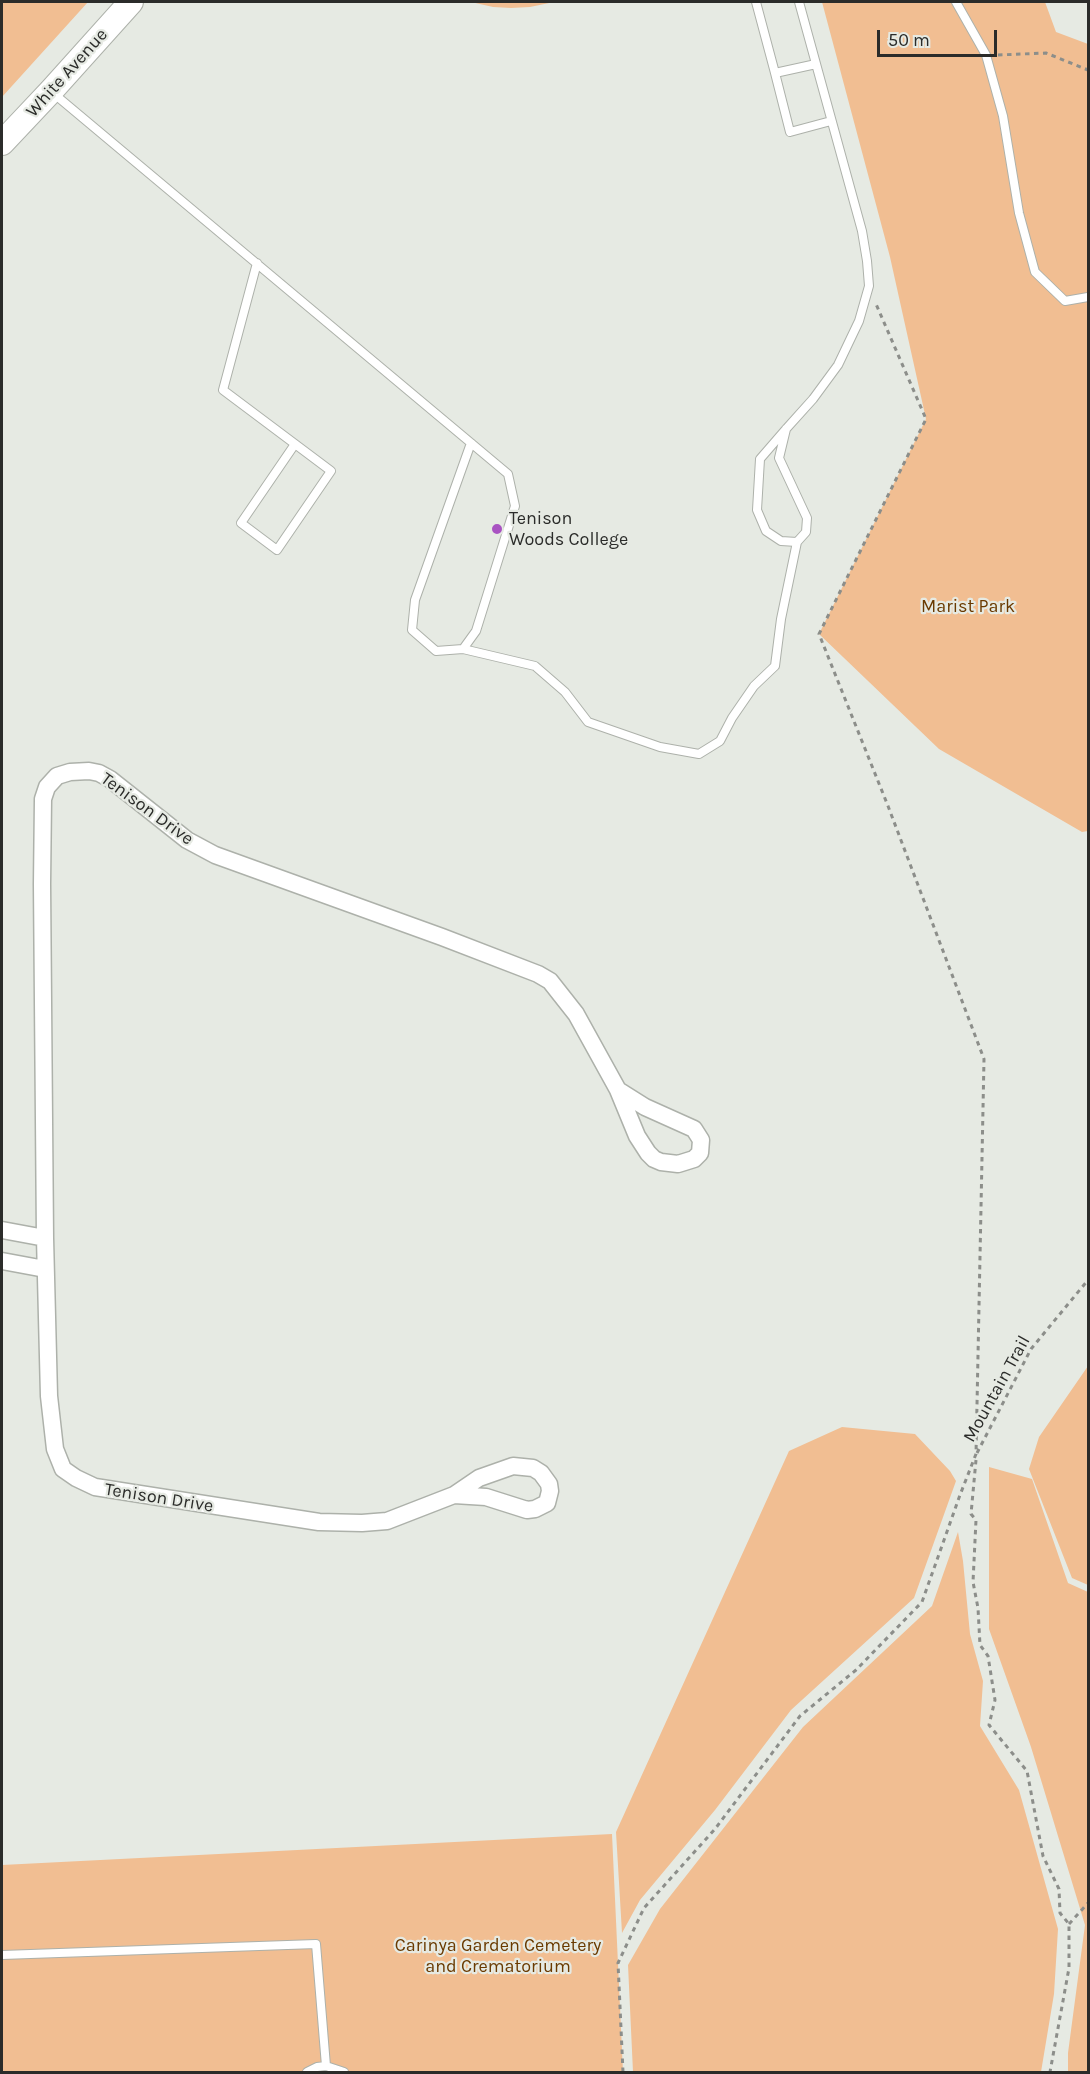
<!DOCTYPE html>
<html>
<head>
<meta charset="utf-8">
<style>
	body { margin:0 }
	#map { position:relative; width:1090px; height:2074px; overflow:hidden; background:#e6eae3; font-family:Karla,sans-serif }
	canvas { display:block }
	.frame { position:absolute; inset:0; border:3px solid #2b2c2a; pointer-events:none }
	.scale { position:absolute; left:877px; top:30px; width:120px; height:27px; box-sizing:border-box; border:3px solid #2b2c2a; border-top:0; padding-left:8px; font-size:18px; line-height:21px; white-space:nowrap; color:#2b2c2a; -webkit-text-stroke:4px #e6eae3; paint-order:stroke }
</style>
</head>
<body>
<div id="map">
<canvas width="1090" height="2074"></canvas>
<div class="frame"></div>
<div class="scale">50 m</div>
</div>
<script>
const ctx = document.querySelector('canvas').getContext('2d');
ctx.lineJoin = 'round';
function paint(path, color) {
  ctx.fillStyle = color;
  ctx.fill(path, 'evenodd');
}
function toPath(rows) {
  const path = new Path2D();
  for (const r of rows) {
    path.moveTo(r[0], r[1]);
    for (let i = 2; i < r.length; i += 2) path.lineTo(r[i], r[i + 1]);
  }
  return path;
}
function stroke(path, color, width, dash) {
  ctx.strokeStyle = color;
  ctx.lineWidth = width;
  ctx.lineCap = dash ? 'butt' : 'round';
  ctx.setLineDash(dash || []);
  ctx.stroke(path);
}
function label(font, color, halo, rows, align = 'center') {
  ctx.font = font + ' Karla,sans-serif';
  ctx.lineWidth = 4.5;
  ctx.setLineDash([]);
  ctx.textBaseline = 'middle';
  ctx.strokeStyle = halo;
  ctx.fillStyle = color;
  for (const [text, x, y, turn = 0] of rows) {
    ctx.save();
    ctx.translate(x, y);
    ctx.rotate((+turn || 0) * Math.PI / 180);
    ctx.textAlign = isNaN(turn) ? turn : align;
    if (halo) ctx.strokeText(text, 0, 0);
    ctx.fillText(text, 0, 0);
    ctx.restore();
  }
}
paint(toPath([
	[2,2,88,2,2,97],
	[471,2,554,2,530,7,511,8,493,7],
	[822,2,1045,2,1056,32,1088,44,1088,831,1082,832,939,749,819,634,926,419,890,257],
	[1088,1366,1088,1585,1072,1578,1029,1469,1039,1437],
	[842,1427,915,1434,950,1471,956,1481,914,1598,791,1710,715,1810,640,1900,622,1933,616,1832,789,1451],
	[989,1467,1032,1479,1068,1583,1088,1592,1088,2072,1068,2072,1068,2053,1085,1925,1031,1747,989,1629],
	[958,1532,963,1561,970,1634,983,1681,980,1726,1019,1790,1058,1929,1054,1994,1041,2072,633,2072,628,1965,660,1909,803,1727,932,1606],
	[612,1834,623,2072,2,2072,2,1865]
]), '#f1be92');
const service = toPath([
	[756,2,775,73],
	[956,2,986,55,1003,116,1019,213,1035,272,1065,301,1088,297],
	[816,64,775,73,790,132,831,121],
	[53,93,508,474,515,506,476,631,463,649,436,651,412,630,415,600,471,443],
	[257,263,223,390,331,471,277,550,241,523,295,444],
	[786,429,779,458,807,518,806,532,797,542,781,541,766,531,757,510,760,459,786,429,813,399,838,365,859,321,869,286,867,261,862,231,799,2],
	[463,649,535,666,565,692,588,722,660,747,699,754,720,741,732,718,754,686,775,666,781,619,797,542],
	[2,1955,316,1944,326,2066],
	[307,2072,317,2067,326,2066,344,2072]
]);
const minor = toPath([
	[2,1230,45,1238],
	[2,1261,45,1269],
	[454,1495,486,1497,527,1510,535,1509,547,1503,550,1491,549,1484,541,1473,533,1468,513,1466,479,1478,454,1495,387,1521,362,1523,319,1522,95,1487,76,1478,63,1469,55,1449,49,1396,45,1238,42,884,43,799,47,787,57,776,70,772,89,771,99,773,110,779,187,840,215,855,442,937,538,974,550,981,576,1014,618,1090,637,1136,648,1153,654,1159,661,1162,678,1164,694,1159,700,1153,701,1140,694,1129,645,1107,618,1090]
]);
const secondary = toPath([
	[2,143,51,91,131,2]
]);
stroke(service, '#adb1aa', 10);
stroke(minor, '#adb1aa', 19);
stroke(secondary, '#adb1aa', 26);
stroke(toPath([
	[998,55,1046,53,1088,70],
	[977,1453,1031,1349,1088,1280],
	[976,1460,971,1514,976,1520,973,1582,978,1608,980,1645,988,1656,995,1700,989,1725,1027,1771,1043,1856,1059,1889,1060,1913,1069,1924,1069,1968,1050,2072],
	[1069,1924,1088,1903],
	[623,2072,618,1963,644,1908,715,1829,800,1716,856,1670,922,1602,960,1495,976,1454,984,1059,888,806,819,634,926,419,876,304]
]), '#8c8e8a', 3, [4.5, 4.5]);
stroke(service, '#fff', 8);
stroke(minor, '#fff', 16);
stroke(secondary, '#fff', 24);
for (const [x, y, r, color] of [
	[497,529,6,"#a953c2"]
]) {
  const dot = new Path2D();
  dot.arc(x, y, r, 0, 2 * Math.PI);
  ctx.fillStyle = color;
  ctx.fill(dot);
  stroke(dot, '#e6eae3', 2);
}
label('18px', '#2b2c2a', '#e6eae3', [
	["White Avenue",67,73,-48],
	["Tenison Drive",147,809,36],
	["Mountain Trail",997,1389,-61],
	["Tenison Drive",159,1498,9]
]);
label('18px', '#2b2c2a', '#e6eae3', [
	["Tenison",509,519],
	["Woods College",509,540]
], 'left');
label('18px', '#6a3a00', '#e6eae3', [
	["Marist Park",968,607],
	["Carinya Garden Cemetery",498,1946],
	["and Crematorium",498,1967]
]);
</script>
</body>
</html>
